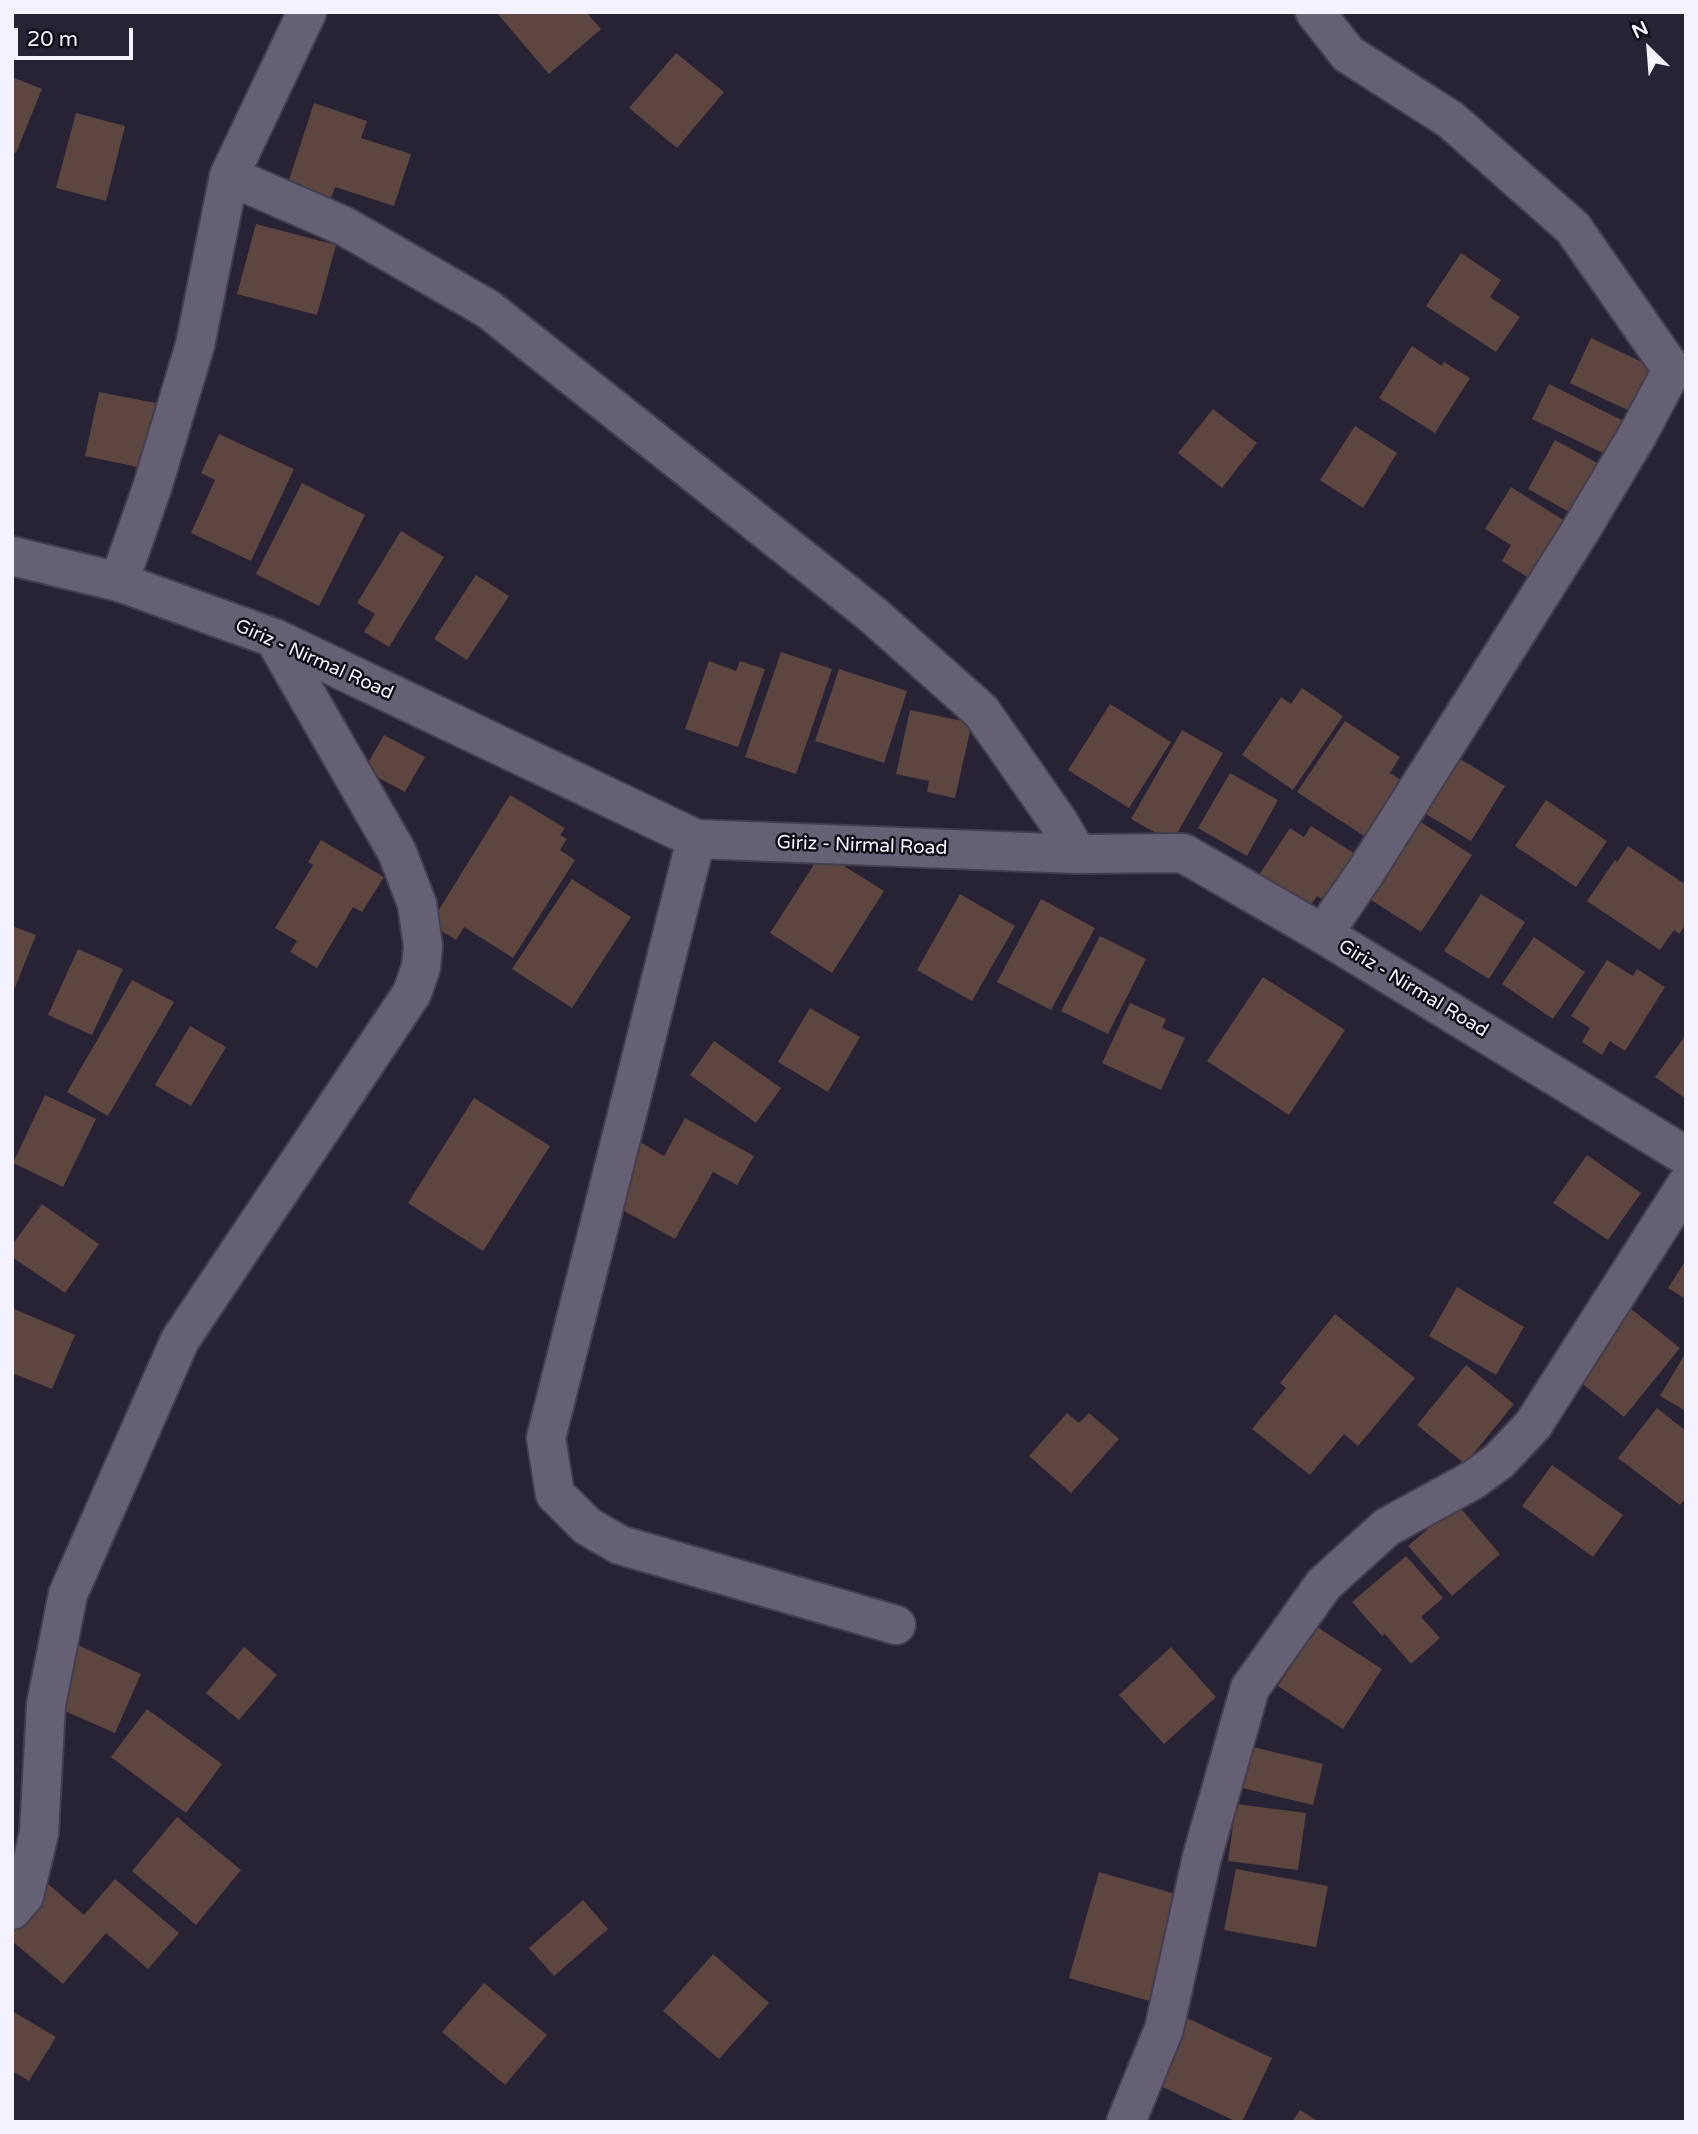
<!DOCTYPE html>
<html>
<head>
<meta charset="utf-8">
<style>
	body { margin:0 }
	#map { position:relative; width:1698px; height:2134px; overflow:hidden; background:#282235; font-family:"Varela Round",sans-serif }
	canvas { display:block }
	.frame { position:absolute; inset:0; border:14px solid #f5f2ff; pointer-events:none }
	.north { position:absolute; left:1614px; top:14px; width:70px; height:70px; -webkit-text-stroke:5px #100d16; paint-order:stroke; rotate:335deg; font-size:19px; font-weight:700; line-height:28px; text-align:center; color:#f5f2ff }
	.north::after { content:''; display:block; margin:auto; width:24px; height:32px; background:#f5f2ff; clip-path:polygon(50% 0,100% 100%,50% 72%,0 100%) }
	.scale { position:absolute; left:14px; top:28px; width:119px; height:32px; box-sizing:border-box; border:4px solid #f5f2ff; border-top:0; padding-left:9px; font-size:21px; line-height:24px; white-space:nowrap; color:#f5f2ff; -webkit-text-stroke:5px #100d16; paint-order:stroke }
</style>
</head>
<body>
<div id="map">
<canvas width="1698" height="2134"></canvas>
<div class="frame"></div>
<div class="north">N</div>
<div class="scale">20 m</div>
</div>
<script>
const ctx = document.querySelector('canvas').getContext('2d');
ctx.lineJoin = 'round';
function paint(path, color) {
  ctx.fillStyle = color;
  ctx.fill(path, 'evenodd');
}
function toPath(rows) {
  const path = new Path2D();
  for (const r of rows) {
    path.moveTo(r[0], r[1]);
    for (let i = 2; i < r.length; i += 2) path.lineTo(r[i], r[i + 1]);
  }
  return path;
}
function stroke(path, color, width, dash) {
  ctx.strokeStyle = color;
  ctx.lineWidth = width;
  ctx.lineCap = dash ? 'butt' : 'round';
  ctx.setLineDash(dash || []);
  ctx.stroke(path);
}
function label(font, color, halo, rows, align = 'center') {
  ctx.font = font + ' "Varela Round",sans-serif';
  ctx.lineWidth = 5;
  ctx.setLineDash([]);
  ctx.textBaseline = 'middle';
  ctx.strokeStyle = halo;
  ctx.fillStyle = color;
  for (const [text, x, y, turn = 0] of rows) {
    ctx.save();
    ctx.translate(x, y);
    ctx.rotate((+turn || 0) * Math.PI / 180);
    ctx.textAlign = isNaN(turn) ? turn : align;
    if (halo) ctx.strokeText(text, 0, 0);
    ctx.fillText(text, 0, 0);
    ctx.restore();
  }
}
paint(toPath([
	[496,12,586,12,601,29,549,74],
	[676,53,724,92,677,148,629,108],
	[12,77,42,89,16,153,12,152],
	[314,103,367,121,361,138,411,154,394,206,335,187,328,206,285,192],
	[76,113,125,126,106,201,56,188],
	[256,224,336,245,317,315,237,294],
	[1461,253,1501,280,1490,297,1520,317,1496,352,1426,306],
	[1591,338,1659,370,1638,415,1570,383],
	[1412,346,1442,366,1444,362,1470,378,1435,433,1379,398],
	[1549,384,1630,424,1613,458,1532,419],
	[99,392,156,403,142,468,85,456],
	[1213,409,1257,443,1222,488,1178,453],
	[1355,426,1397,453,1363,508,1320,480],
	[219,434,294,469,251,561,191,533,215,480,201,473],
	[1555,440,1599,464,1571,513,1528,489],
	[302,483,365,515,319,606,256,574],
	[1511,487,1568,523,1532,580,1502,561,1511,545,1485,529],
	[401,531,444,557,389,647,364,632,375,614,357,603],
	[476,575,509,596,467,660,434,639],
	[781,652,832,669,796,774,745,757],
	[709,661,736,671,740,661,765,669,738,747,685,729],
	[839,669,907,691,884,763,815,741],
	[1302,688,1343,716,1293,790,1242,755,1281,697,1291,704],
	[1110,704,1171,742,1129,808,1068,770],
	[910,710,972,723,955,798,927,792,929,781,896,774],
	[1345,721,1400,757,1390,773,1404,782,1367,838,1297,792],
	[1182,730,1223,753,1172,842,1131,819],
	[384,735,425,757,405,792,364,770],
	[1460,759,1505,786,1471,841,1426,814],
	[1230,773,1278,800,1247,856,1198,828],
	[510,795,565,828,560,835,567,839,560,850,575,860,513,958,464,927,456,940,430,924],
	[1546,800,1607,841,1576,887,1515,846],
	[1419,821,1472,855,1421,932,1368,898],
	[1311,826,1357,855,1326,902,1317,896,1309,908,1259,875,1290,828,1304,837],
	[321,840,384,877,362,912,353,907,317,968,290,952,297,941,275,928,313,865,308,862],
	[1628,846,1686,885,1686,924,1679,934,1674,930,1660,950,1587,901,1615,860,1617,862],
	[822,852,884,891,832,973,770,933],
	[572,879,631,917,572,1008,512,969],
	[960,894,1015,926,972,1001,917,970],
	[1481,894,1525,922,1489,979,1444,951],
	[1041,899,1095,928,1051,1010,997,982],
	[12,926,36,935,12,995],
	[1100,936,1146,959,1108,1034,1061,1011],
	[1534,937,1585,972,1553,1019,1502,984],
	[78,949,123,969,92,1035,48,1015],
	[1607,960,1633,976,1637,969,1665,987,1625,1051,1610,1041,1602,1055,1582,1042,1590,1028,1571,1016],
	[1263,977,1345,1030,1289,1115,1207,1061],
	[132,980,174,1002,108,1116,67,1092],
	[1130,1003,1166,1019,1162,1028,1185,1038,1161,1090,1102,1063],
	[810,1008,860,1037,828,1092,778,1062],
	[190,1026,226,1047,191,1106,155,1085],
	[1686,1035,1686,1099,1655,1077],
	[714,1041,781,1088,756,1123,690,1075],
	[45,1095,96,1119,63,1187,13,1163],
	[474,1098,550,1146,483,1251,408,1203],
	[685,1118,754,1156,737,1185,713,1172,675,1239,606,1201,640,1142,664,1156],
	[1587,1155,1641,1193,1608,1240,1553,1203],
	[42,1204,99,1244,65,1293,12,1257,12,1245],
	[1686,1260,1686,1299,1668,1288],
	[1457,1287,1524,1327,1496,1375,1429,1336],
	[1625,1304,1680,1348,1624,1417,1569,1373],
	[12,1308,75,1335,52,1389,12,1373],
	[1335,1314,1415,1378,1358,1446,1344,1434,1310,1475,1252,1429,1286,1388,1280,1383],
	[1686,1352,1686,1411,1660,1396],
	[1466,1365,1514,1404,1465,1464,1417,1425],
	[1657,1408,1686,1431,1686,1498,1680,1505,1618,1458],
	[1067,1413,1079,1423,1089,1413,1119,1439,1071,1493,1029,1456],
	[1552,1465,1623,1515,1593,1557,1522,1506],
	[1457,1504,1500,1554,1452,1596,1408,1546],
	[1406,1556,1443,1598,1421,1617,1440,1638,1411,1664,1385,1634,1382,1636,1352,1602],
	[1317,1627,1382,1669,1343,1729,1278,1686],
	[78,1645,141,1674,115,1733,51,1705],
	[244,1647,277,1675,239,1720,206,1693],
	[1171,1647,1216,1697,1164,1744,1119,1695],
	[147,1709,222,1764,186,1813,111,1757],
	[1249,1746,1323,1764,1313,1805,1238,1787],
	[1236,1804,1306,1813,1298,1870,1228,1861],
	[177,1817,241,1870,196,1925,132,1871],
	[1236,1869,1328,1886,1316,1947,1224,1930],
	[1099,1872,1183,1896,1153,2002,1069,1978],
	[115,1879,179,1933,148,1969,106,1933,63,1984,12,1941,12,1924,47,1883,84,1915],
	[583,1900,608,1929,554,1976,529,1948],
	[713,1954,769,2003,719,2059,663,2011],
	[484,1983,547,2035,505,2085,442,2032],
	[12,2011,56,2037,29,2081,12,2071],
	[1185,2017,1272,2058,1242,2122,1237,2122,1154,2083],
	[1300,2110,1319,2122,1292,2122]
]), '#5d4540');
const minor = toPath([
	[1315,12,1348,54,1451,120,1573,228,1672,370,1638,434,1579,533,1365,873,1323,934],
	[229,176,344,226,488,309,873,615,981,711,1060,824,1077,854],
	[119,582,152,488,195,345,229,176,307,12],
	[696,839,546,1438,555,1494,587,1526,620,1545,896,1625],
	[12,1910,24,1896,39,1833,46,1705,68,1594,180,1340,412,993,421,967,423,946,417,904,397,852,274,638],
	[1126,2122,1164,2029,1202,1857,1250,1688,1324,1584,1387,1527,1473,1480,1499,1461,1533,1425,1686,1185]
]);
const secondary = toPath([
	[12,556,119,582,274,638,696,839,1077,854,1183,853,1323,934,1686,1156]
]);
stroke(minor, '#433e4e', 42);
stroke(secondary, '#433e4e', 42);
stroke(minor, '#666075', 38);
stroke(secondary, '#666075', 38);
label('19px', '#f5f2ff', '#100d16', [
	["Giriz - Nirmal Road",314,660,24],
	["Giriz - Nirmal Road",862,846,2],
	["Giriz - Nirmal Road",1413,989,31]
]);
</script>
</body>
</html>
